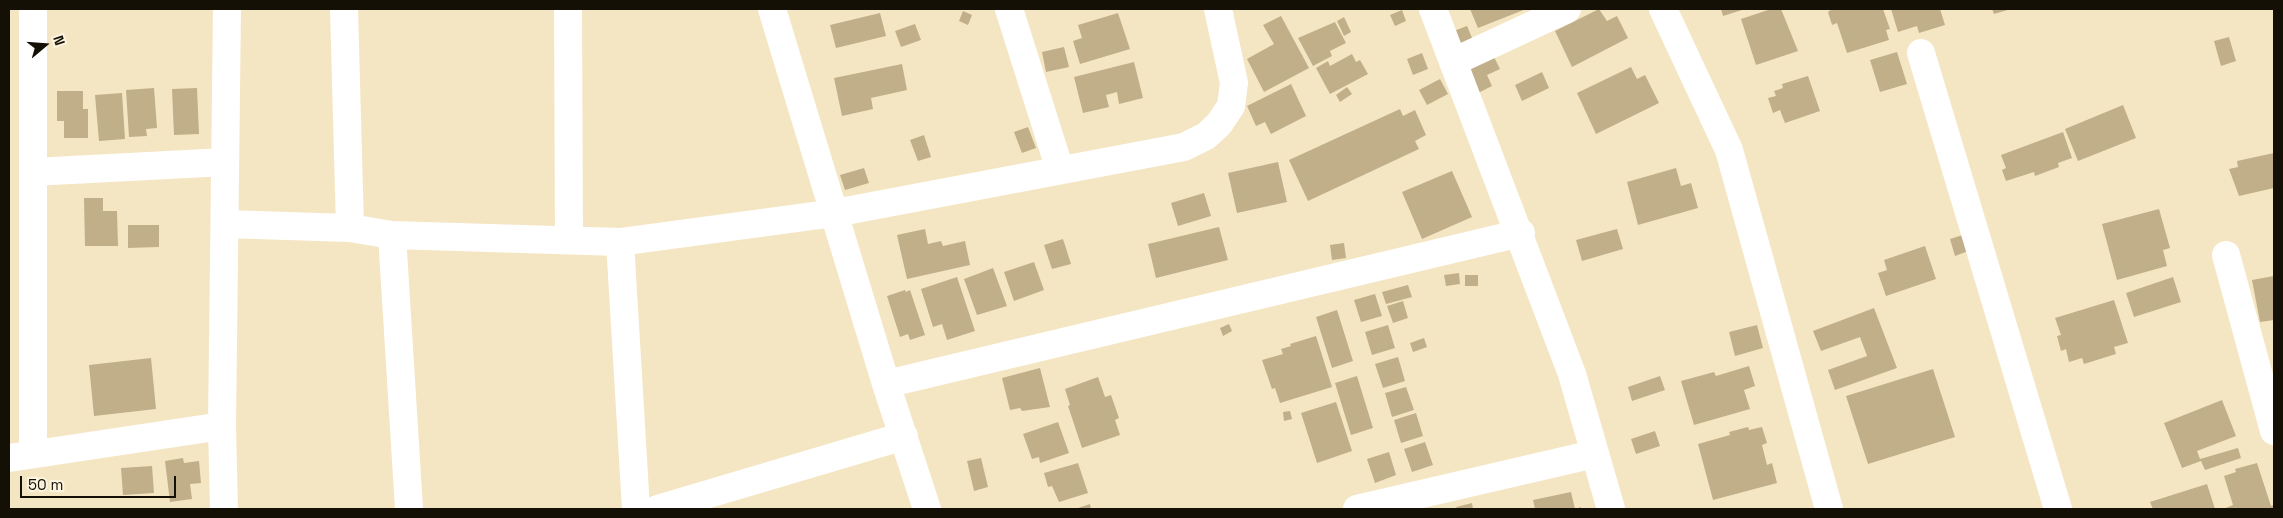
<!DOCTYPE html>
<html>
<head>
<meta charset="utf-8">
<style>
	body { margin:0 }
	#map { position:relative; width:2283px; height:518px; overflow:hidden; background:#f5e6c3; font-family:"Space Grotesk",sans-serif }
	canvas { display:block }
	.frame { position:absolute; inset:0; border:10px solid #151005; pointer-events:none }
	.north { position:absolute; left:20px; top:20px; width:50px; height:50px; -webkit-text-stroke:4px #fdf4df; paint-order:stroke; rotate:72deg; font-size:14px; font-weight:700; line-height:20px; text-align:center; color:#151005 }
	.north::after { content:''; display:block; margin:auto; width:18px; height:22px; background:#151005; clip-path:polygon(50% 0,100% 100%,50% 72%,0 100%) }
	.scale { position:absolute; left:20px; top:476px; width:156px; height:22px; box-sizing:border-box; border:2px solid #151005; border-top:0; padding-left:6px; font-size:15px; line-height:18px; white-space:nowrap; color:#151005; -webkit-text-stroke:4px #fdf4df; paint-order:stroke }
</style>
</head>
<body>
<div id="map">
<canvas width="2283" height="518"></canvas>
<div class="frame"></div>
<div class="north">N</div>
<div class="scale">50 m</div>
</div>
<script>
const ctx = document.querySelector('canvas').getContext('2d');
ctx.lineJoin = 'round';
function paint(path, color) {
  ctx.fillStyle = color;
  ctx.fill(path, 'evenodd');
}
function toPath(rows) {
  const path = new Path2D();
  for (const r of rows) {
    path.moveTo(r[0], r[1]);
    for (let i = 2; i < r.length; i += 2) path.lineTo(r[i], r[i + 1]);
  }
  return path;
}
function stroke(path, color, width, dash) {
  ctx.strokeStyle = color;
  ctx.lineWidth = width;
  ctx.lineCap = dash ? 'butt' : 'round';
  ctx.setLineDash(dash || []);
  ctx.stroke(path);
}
paint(toPath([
	[1470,9,1526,9,1478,28],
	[1599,9,1607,21,1617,16,1628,38,1572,67,1555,31],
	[1721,9,1745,9,1723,16],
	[1771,9,1781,9,1798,51,1756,65,1741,19],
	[1832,9,1883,9,1890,29,1886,30,1889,40,1847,53,1837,23,1832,25,1828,12],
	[1891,9,1940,9,1945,25,1919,33,1917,26,1898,32],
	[1992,9,2011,9,1994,14],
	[1402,10,1406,21,1395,26,1390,15],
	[963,11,972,15,968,25,959,21],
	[880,13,886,36,836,48,830,25],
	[1118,13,1130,49,1080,64,1073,41,1082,38,1078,25],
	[1281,16,1309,68,1264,92,1247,59,1274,44,1263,25],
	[1344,17,1351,32,1344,36,1337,21],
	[1335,22,1346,43,1330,51,1332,56,1313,66,1298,38],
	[915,24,921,40,901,47,895,31],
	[1467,26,1473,40,1458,47,1451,32],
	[2229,37,2236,61,2221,66,2214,41],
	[1064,47,1069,67,1046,72,1042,52],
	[1897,52,1907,84,1880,92,1870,60],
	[1422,53,1428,69,1413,75,1407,59],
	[1492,53,1500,69,1487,75,1492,86,1478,93,1469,64],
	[1352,54,1356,62,1360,60,1368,74,1330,94,1316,68,1328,61,1330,66],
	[1134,62,1143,98,1119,104,1117,92,1106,95,1109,107,1083,113,1074,77],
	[902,64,907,90,871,98,873,109,842,116,834,78],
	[1631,67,1637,79,1645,75,1659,103,1596,134,1577,93],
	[1542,72,1549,88,1522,101,1515,85],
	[1808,76,1820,111,1785,123,1780,110,1773,113,1768,98,1776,96,1774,91,1783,88,1782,84],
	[1440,79,1448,94,1427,105,1419,90],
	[1291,84,1306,116,1271,134,1265,122,1256,126,1247,106],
	[1347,87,1352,94,1340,102,1336,95],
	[154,88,157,128,146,129,147,136,129,137,126,90],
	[197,88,199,134,174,135,172,89],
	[57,91,83,91,83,109,88,109,88,138,64,138,64,121,57,121],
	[122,93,125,139,99,141,95,95],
	[2123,105,2136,138,2078,161,2065,129],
	[1400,109,1403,116,1415,110,1426,135,1415,141,1419,149,1308,201,1289,160],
	[1028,127,1036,148,1022,153,1014,132],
	[2063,132,2072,158,2058,163,2059,167,2035,176,2034,172,2006,181,2002,170,2006,168,2001,155],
	[924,135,931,157,918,161,910,140],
	[2274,153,2274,188,2239,196,2229,169,2238,167,2237,161],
	[1278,162,1287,202,1237,213,1228,173],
	[864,168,869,183,845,190,840,175],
	[1676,168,1681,186,1691,183,1698,208,1638,225,1627,182],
	[1452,171,1472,217,1422,239,1402,192],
	[1204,193,1211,216,1178,226,1171,203],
	[84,198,103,198,103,211,117,211,118,246,85,246],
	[2159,209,2170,248,2163,250,2167,266,2117,280,2102,224],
	[128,225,159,225,159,247,128,248],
	[1219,227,1228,260,1156,278,1148,244],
	[925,229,928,244,941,241,943,246,965,241,970,265,907,279,897,235],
	[1617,229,1623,249,1582,261,1576,240],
	[1966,234,1971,250,1955,256,1950,239],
	[1063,239,1071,264,1052,269,1044,245],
	[1344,243,1346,258,1332,260,1330,245],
	[1925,246,1936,279,1886,296,1878,273,1887,270,1884,260],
	[1034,262,1044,290,1014,301,1004,272],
	[993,268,1007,306,977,315,964,279],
	[1459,273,1460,284,1446,286,1444,275],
	[1465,275,1478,275,1478,286,1465,286],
	[2274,276,2274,320,2260,322,2252,280],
	[957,277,975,331,947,340,942,324,933,327,921,289],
	[2173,277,2181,302,2134,317,2126,293],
	[1408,285,1412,297,1386,304,1382,292],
	[905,290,906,292,910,290,925,335,910,340,908,334,900,337,887,296],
	[1375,294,1382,316,1361,322,1354,300],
	[2114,300,2128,343,2114,347,2116,354,2084,364,2082,358,2069,362,2066,349,2061,351,2057,336,2061,335,2055,318],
	[1403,301,1408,318,1393,323,1387,306],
	[1874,308,1897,368,1835,390,1828,370,1867,356,1860,337,1821,351,1813,331],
	[1337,310,1353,361,1332,368,1316,317],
	[1229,324,1232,331,1223,336,1220,328],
	[1388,325,1395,348,1372,355,1365,332],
	[1757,325,1763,348,1735,356,1729,332],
	[1316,336,1332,387,1280,403,1275,388,1272,389,1262,360,1283,354,1281,349,1291,346,1290,344],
	[1424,338,1427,347,1413,352,1410,343],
	[1398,357,1405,381,1383,388,1375,364],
	[151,358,156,409,94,416,89,365],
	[1749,366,1755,386,1744,390,1750,409,1694,425,1681,381,1714,372,1716,376],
	[1040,368,1050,407,1022,411,1020,408,1010,410,1002,378],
	[1933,369,1955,437,1868,464,1846,396],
	[1357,376,1373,428,1351,435,1335,383],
	[1660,376,1665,390,1632,401,1628,387],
	[1098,377,1105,397,1111,395,1119,418,1115,420,1120,435,1082,448,1068,406,1070,405,1065,389],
	[1406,387,1414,410,1392,417,1385,393],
	[2222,400,2236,436,2197,451,2200,459,2238,448,2241,458,2205,470,2201,461,2182,468,2164,423],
	[1336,402,1352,451,1317,463,1301,413],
	[1290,411,1292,419,1284,421,1283,412],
	[1416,413,1423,436,1401,443,1394,420],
	[1058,422,1069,453,1040,463,1039,457,1032,459,1023,434],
	[1748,427,1749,430,1762,427,1767,443,1762,445,1767,465,1772,463,1777,483,1713,500,1698,444,1730,435,1729,432],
	[1655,431,1660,446,1636,454,1631,439],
	[1425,442,1433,465,1412,472,1404,449],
	[1389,452,1396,475,1375,483,1367,459],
	[183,458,184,463,199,461,201,483,190,484,192,499,170,502,165,461],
	[981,458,988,487,974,491,967,461],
	[1078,463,1088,493,1059,502,1052,486,1048,487,1044,473],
	[2257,463,2271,506,2274,505,2274,509,2223,509,2233,505,2224,476,2236,472,2235,469],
	[152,466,154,493,123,495,121,468],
	[2207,484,2215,509,2153,509,2150,502],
	[1571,492,1575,509,1581,507,1581,509,1535,509,1533,500],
	[1472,503,1473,509,1457,509,1456,507],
	[1090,504,1091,509,1075,509]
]), '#c0af88');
stroke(toPath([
	[344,9,350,228],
	[568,9,569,240],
	[772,9,886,384,927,509],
	[1009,9,1060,170],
	[1433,9,1572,374,1611,509],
	[1663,9,1729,150,1829,509],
	[1921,53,2058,509],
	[1453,62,1567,9],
	[33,172,225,162],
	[225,224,350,228,392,235,620,242,835,213,1184,147,1206,136,1219,124,1231,106,1234,83,1218,9],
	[392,235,409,509],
	[620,242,636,509],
	[2226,255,2274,431],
	[886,384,1521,233],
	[222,426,227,9],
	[33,454,33,9],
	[9,458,222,426,224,509],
	[658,509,904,436],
	[1357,509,1594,454]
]), '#fff', 28);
</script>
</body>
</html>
